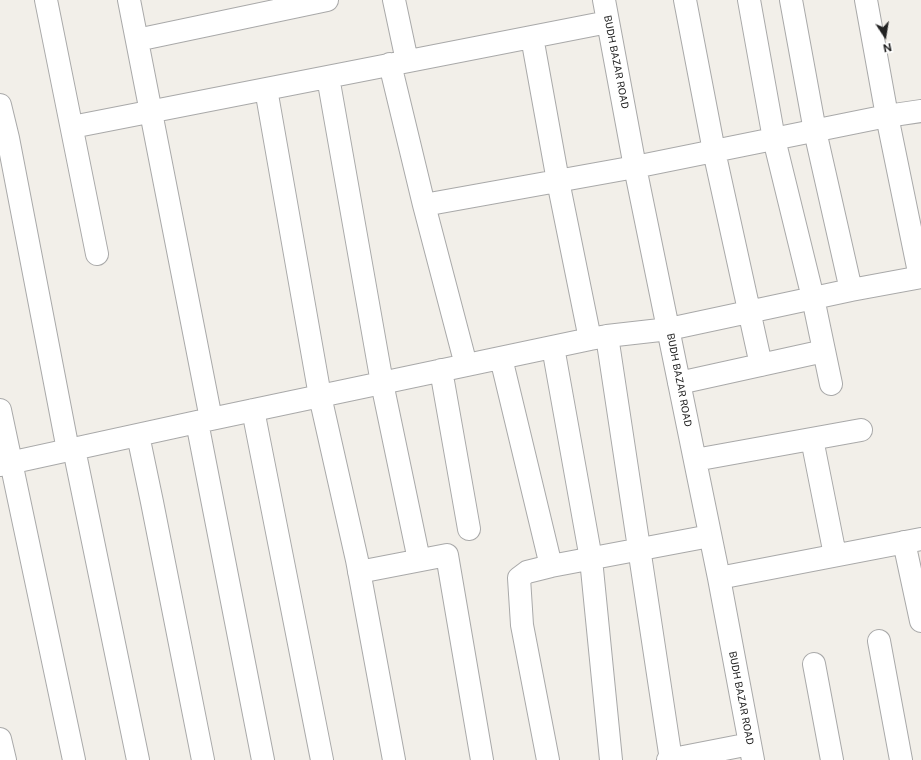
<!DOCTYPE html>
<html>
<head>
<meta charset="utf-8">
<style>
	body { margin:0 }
	#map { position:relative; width:921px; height:760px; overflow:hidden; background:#f2efe9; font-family:"Public Sans",sans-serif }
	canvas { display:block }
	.north { position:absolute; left:865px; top:16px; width:40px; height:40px; -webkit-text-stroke:3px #fff; paint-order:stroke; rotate:168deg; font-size:11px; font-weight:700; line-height:16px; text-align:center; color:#222 }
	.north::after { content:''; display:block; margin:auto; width:14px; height:18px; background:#222; clip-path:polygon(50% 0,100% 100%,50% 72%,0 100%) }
</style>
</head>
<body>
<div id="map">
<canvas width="921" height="760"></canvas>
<div class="north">N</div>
</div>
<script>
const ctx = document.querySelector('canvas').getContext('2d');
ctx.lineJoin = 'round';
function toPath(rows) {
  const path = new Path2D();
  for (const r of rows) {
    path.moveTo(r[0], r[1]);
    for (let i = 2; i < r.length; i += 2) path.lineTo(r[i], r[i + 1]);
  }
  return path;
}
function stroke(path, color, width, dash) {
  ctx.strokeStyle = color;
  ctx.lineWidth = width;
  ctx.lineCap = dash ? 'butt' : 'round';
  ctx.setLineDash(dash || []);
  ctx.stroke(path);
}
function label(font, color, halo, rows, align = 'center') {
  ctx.font = font + ' "Public Sans",sans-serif';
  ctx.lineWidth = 3;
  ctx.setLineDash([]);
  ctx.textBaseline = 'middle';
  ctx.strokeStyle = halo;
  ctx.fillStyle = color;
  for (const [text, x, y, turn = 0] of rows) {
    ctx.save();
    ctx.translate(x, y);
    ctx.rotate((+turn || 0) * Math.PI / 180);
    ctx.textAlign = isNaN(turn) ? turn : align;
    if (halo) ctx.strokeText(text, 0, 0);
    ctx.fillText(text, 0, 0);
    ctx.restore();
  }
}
const minor = toPath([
	[46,0,97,254],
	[129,0,211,419],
	[394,0,407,61],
	[604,0,635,167,719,578,753,760],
	[685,0,714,151,761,365],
	[749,0,774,139,813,298,831,384],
	[791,0,815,131,851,290],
	[866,0,887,116,920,277],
	[532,37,558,181,590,339],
	[137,40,327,0],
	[390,64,424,205,466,365],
	[328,77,382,383,419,560],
	[266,89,320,396,357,560,394,760],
	[0,105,8,138,68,450],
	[72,127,608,22],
	[424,205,635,167,887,116,921,111],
	[607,336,671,760],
	[553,347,591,559,611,760],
	[501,358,551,566],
	[441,370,469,529],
	[679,383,824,351],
	[0,410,74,760],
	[253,410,322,760],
	[197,422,263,760],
	[138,435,152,502,203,760],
	[812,439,835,555],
	[74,449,138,760],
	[695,460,861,430],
	[0,465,197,422,590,339,607,336,669,329,851,290,921,277],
	[904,542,921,621],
	[359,572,447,555,482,760],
	[719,578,921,539],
	[879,641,901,760],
	[814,664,832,760],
	[0,739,5,760],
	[548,760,522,625,519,578,527,572,551,566,710,536],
	[668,760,750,744]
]);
stroke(minor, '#a9a9a9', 24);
stroke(minor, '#fff', 22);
label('10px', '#222', '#fff', [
	["BUDH BAZAR ROAD",616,62,79],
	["BUDH BAZAR ROAD",679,380,79],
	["BUDH BAZAR ROAD",741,698,79]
]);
</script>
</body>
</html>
